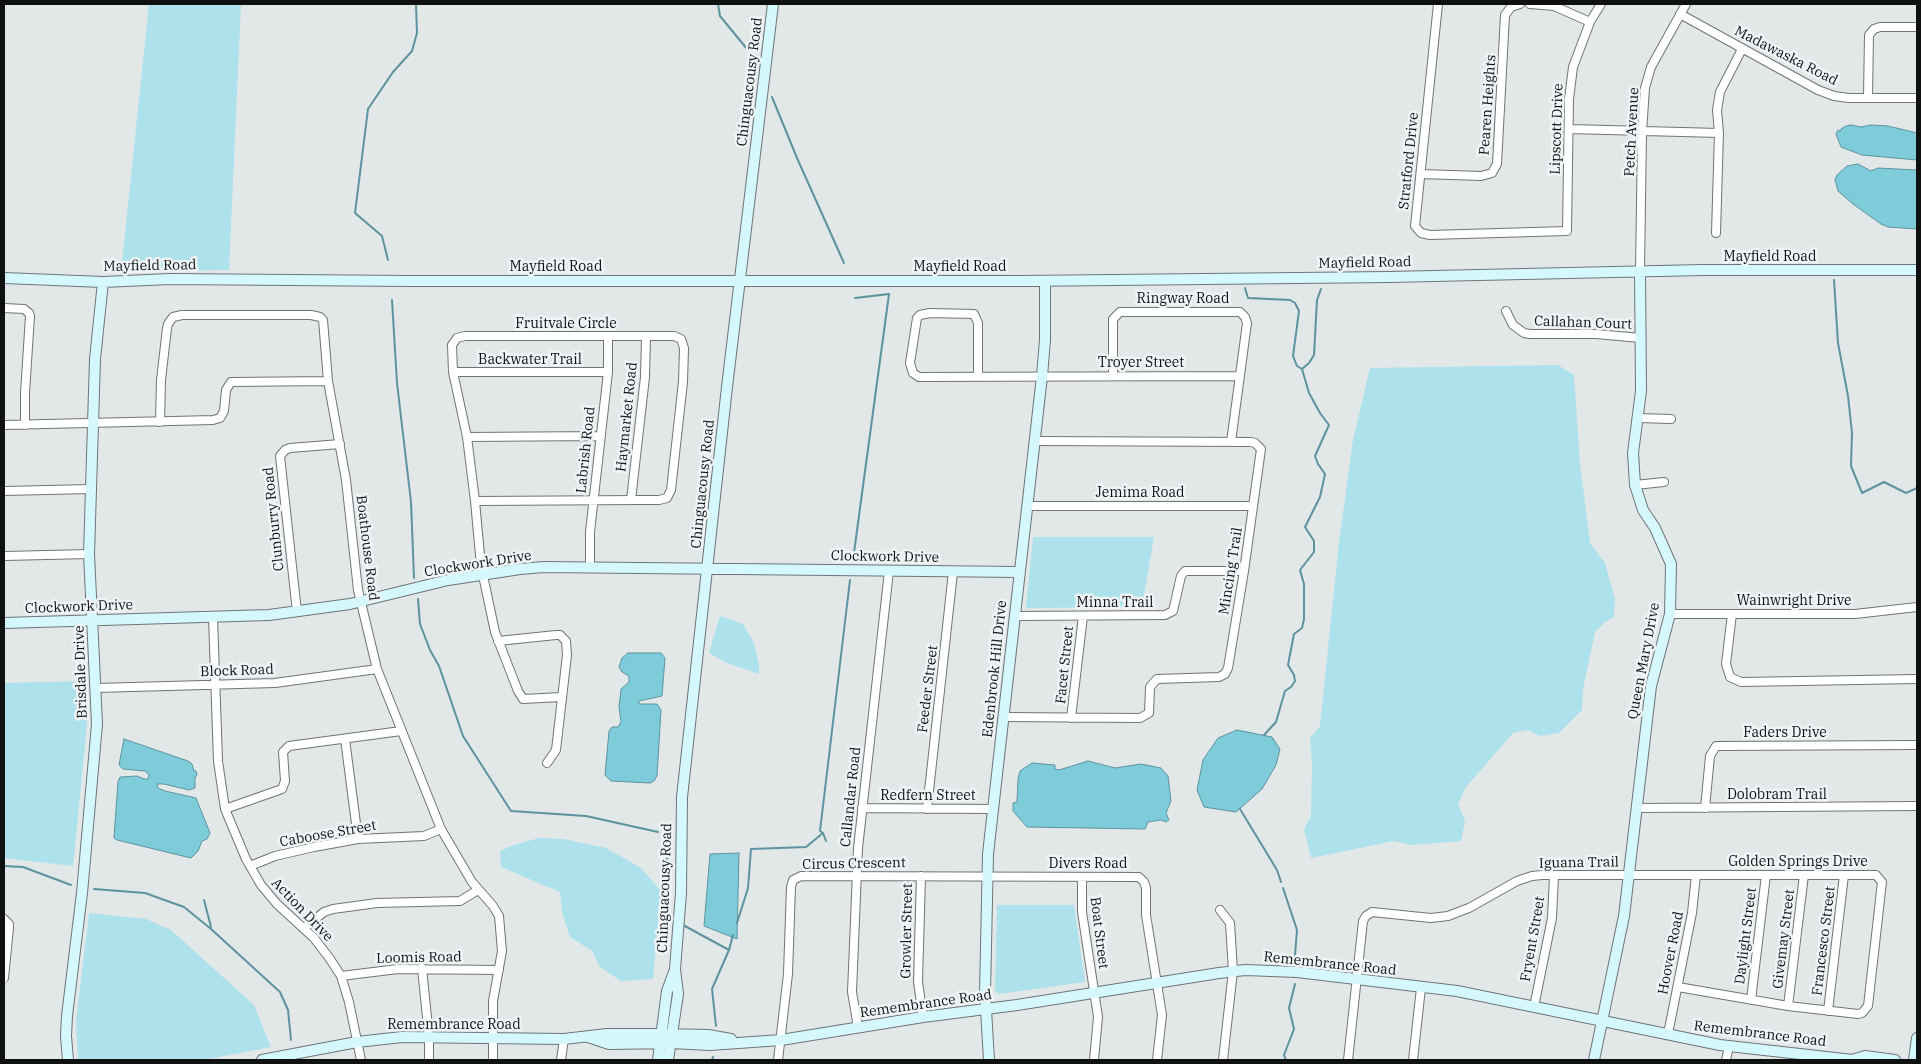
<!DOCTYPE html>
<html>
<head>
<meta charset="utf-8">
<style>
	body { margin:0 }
	#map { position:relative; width:1921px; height:1064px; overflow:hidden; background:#e2e7e8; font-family:"IBM Plex Serif",serif }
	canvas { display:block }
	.frame { position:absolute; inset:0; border:5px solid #0f1111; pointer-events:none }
</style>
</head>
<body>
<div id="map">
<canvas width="1921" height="1064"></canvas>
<div class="frame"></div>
</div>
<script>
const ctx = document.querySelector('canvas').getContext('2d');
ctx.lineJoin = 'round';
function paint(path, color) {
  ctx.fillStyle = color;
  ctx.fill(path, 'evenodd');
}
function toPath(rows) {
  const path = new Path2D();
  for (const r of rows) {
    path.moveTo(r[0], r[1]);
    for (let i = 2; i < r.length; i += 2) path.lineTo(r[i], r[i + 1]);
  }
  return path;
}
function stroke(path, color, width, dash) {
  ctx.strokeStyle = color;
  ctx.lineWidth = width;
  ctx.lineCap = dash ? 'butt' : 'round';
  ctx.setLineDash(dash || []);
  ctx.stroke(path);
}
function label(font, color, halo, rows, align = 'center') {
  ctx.font = font + ' "IBM Plex Serif",serif';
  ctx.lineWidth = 5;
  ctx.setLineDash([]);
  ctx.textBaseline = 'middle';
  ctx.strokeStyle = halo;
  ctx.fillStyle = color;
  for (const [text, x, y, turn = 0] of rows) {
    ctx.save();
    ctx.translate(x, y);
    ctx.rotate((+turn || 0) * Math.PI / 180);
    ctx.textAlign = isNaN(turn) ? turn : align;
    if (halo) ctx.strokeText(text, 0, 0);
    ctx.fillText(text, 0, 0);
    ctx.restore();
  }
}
paint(toPath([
	[149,4,241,4,229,270,121,272],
	[1558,365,1574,375,1580,464,1590,543,1605,563,1615,599,1614,617,1605,622,1595,632,1583,689,1582,710,1559,733,1540,736,1527,730,1513,733,1466,787,1458,804,1465,821,1461,841,1411,845,1394,841,1311,858,1304,829,1311,816,1312,764,1310,738,1320,726,1339,542,1353,440,1370,368],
	[1033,537,1154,537,1142,607,1026,608],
	[720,616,743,624,754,643,759,665,759,674,727,663,709,653],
	[85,681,87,725,73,866,4,858,4,683],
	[539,838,563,839,606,848,641,868,661,891,653,979,621,981,600,967,592,951,570,937,562,912,560,892,501,867,500,851,514,845],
	[997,905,1074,905,1085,982,999,994,995,991],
	[89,913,146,919,171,930,254,1005,271,1047,203,1060,78,1060,76,1021]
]), '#ade2ed');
const water = toPath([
	[1851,125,1861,127,1871,125,1888,126,1917,133,1917,160,1862,155,1841,147,1836,134,1838,130,1840,131,1842,128,1846,126,1851,125],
	[1858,164,1871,171,1878,168,1917,170,1917,229,1888,227,1881,224,1853,204,1838,191,1835,180,1837,175,1847,166,1858,164],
	[628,653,661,653,665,658,662,696,639,701,639,704,657,704,661,710,657,776,654,781,650,783,611,781,605,775,609,731,612,727,618,727,621,722,619,707,621,689,629,682,629,676,622,672,619,667,622,658,628,653],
	[1237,730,1272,737,1280,749,1276,765,1262,789,1236,812,1204,807,1197,790,1203,760,1218,738,1237,730],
	[124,739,188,761,192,764,194,771,196,771,197,775,195,778,195,788,189,790,164,784,157,784,158,788,165,791,196,798,210,833,207,839,202,841,198,851,191,858,117,840,114,838,118,782,120,777,137,776,144,779,148,779,149,775,145,771,123,769,119,765,124,739],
	[1088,761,1115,768,1141,764,1161,768,1168,776,1171,801,1166,813,1169,820,1166,822,1161,820,1148,822,1145,829,1027,827,1013,811,1013,803,1017,802,1018,779,1020,771,1032,763,1055,765,1055,769,1059,770,1088,761],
	[739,853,737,939,704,926,710,854,739,853]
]);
paint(water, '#7ecbda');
stroke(water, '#5d939e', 1);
stroke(toPath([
	[718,4,720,16,756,60],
	[772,97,797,158,844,263],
	[388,260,382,236,355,213,368,109,393,72,412,51,417,33,416,4],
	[1834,280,1838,343,1848,396,1852,433,1851,466,1862,493,1884,482,1906,493,1917,488],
	[1245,288,1248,298,1290,300,1295,303,1299,311,1293,356,1297,366,1302,369],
	[392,300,397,383,411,502,414,578],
	[853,560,889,294,855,298],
	[418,599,420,624,430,650,439,666,463,736,511,811,586,816,658,832],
	[1264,735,1276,722,1285,691,1291,687,1295,681,1294,675,1288,665,1294,634,1302,628,1304,619,1304,584,1300,570,1314,552,1314,541,1305,527,1320,497,1325,474,1318,464,1315,456,1329,425,1320,413,1309,393,1302,369,1309,363,1314,355,1317,300,1321,289],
	[1240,809,1277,870,1281,882],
	[826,841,823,833,820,831,850,580],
	[4,866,23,867,71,885],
	[1283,888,1297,930,1295,955],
	[94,889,145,893,184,907,211,929,280,992,288,1010,291,1040],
	[204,900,211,927],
	[663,910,669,834],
	[737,923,748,888,751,849,806,847,823,833],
	[683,925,729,950],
	[716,1026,712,989,729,950,733,935],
	[712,1060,713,1057],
	[1286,1060,1284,1055,1294,1029,1289,1008,1295,984]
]), '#5d939e', 2);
const street = toPath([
	[1438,4,1415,226,1421,233,1430,235,1567,231,1569,99,1573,67,1590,22,1601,4],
	[1530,4,1554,6,1590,22],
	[1680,14,1818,90,1834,96,1849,98,1917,98],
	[1868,98,1869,35,1874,29,1880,27,1917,27],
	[1570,129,1719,133],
	[1421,174,1481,176,1492,173,1497,164,1505,15,1511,7,1520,4],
	[1716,233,1719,133,1717,110,1720,92,1742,49],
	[1640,272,1642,132,1645,88,1651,67,1686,4],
	[4,308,24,309,29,313,30,316,25,393,25,425],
	[1506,311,1513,325,1524,333,1530,334,1596,334,1641,338],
	[453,372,608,372],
	[1113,376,1113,319,1120,312,1240,312,1245,317,1247,323,1231,442],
	[978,377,978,323,974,314,930,313,920,315,917,318,910,363,913,373,919,377,1240,376],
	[1638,418,1671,419],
	[160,422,161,380,167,328,168,324,173,317,182,315,311,315,320,317,323,320,328,381,346,480,358,590,377,669,441,829,472,882,493,906,499,916,502,951,493,1001,493,1060],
	[4,425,213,420,220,418,224,411,226,390,231,382,328,381],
	[467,437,601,436],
	[1635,485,1664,482],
	[4,491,91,489],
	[631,500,645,377,646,336],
	[475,501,642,500,659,500,667,498,671,490,683,382,684,348,681,339,674,336,465,336,457,338,452,345,453,372,467,437,475,501,481,566,495,632,518,691,523,699,562,697],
	[1027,506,1253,506],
	[4,556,89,554],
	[590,568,590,532,608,372,608,336],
	[297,612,280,456,285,450,290,448,340,444],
	[1670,614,1855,614,1917,607],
	[1732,614,1726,664,1730,677,1741,682,1917,679],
	[1015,616,1165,615,1173,611,1181,576,1185,571,1244,571],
	[213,617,218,761,225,809,246,859,261,885,277,904,314,938,330,959,341,976,349,1002,361,1060],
	[498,641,556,635,560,635,566,641,567,655,556,750,547,763],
	[96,688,275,683,377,669],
	[1004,717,1140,718,1149,713,1150,687,1157,679,1219,677,1225,674,1228,668,1244,571,1261,449,1255,443,1251,442,1035,441],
	[1071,718,1083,616],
	[345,739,358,839],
	[862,808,993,809],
	[1636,808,1917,806],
	[1705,808,1710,756,1716,746,1917,745],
	[225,809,282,789,285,781,283,752,289,746,401,731],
	[927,809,953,572],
	[250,866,275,856,314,847,358,839,424,836,441,829],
	[921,876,918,982,923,1017],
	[1082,877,1082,912,1098,1017,1094,1060],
	[1220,910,1230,923,1233,971,1223,1060],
	[4,919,9,924,9,928,4,978],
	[304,928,324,912,333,909,377,903,460,901,478,890],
	[422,968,429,1037,429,1060],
	[341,976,398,969,499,970],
	[1751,1000,1766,875],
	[1788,1006,1804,875],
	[1534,1007,1552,918,1554,876],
	[1828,1011,1844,875],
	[858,1027,852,992,858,848,889,571],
	[1668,1034,1692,913,1696,875],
	[561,1060,564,1039],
	[778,1060,788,974,791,887,793,880,801,876,1139,877,1144,882,1146,888,1146,915,1162,1015,1157,1060],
	[1348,1060,1363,921,1366,916,1372,912,1431,918,1448,916,1469,908,1517,881,1532,876,1542,875,1876,875,1882,882,1868,1006,1862,1013,1858,1014,1788,1006,1678,987],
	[1413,1060,1421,988],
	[1726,1060,1729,1046]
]);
const secondary = toPath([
	[4,278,103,282,170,279,411,281,1021,281,1389,277,1703,270,1917,270],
	[4,623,269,615,350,604,448,580,520,569,544,567,1020,572],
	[588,1037,609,1044,671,1043,710,1045,781,1040,923,1017,1017,1005,1219,973,1245,970,1297,972,1457,991,1720,1045,1853,1060],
	[68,1060,66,1036,67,1016,82,893,97,724,89,554,95,359,103,282],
	[262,1060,357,1042,402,1037,564,1039,607,1034,662,1034,708,1035,731,1039],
	[658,1060,667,991,674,972],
	[668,1060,678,994,675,969,681,893,682,797,727,387,773,4],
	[989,1060,985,993,988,854,1042,376,1045,340,1045,281],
	[1594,1060,1624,916,1651,686,1670,614,1671,564,1655,528,1643,510,1635,485,1633,453,1641,391,1640,272],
	[1852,1060,1865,1056,1895,1060],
	[1914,1060,1917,1038]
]);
stroke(street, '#6f7475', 10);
stroke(secondary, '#6f7475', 12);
stroke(street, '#fff', 8);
stroke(secondary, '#d5f8ff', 10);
label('14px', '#0f1111', '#eff4f6', [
	["Madawaska Road",1786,56,27],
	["Chinguacousy Road",750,82,-83],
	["Pearen Heights",1488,105,-86],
	["Lipscott Drive",1557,129,-88],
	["Petch Avenue",1632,132,-87],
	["Stratford Drive",1409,161,-84],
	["Mayfield Road",1770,257],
	["Mayfield Road",1365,263,-1],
	["Mayfield Road",150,266,-1],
	["Mayfield Road",556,267],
	["Mayfield Road",960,267],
	["Ringway Road",1183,299],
	["Callahan Court",1583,323,2],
	["Fruitvale Circle",566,324],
	["Backwater Trail",530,360],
	["Troyer Street",1141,363],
	["Haymarket Road",627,417,-84],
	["Labrish Road",586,450,-84],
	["Chinguacousy Road",703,484,-84],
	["Jemima Road",1140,493],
	["Clunburry Road",274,519,-96],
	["Boathouse Road",367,548,83],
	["Clockwork Drive",885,557,1],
	["Clockwork Drive",478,564,-9],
	["Mincing Trail",1231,571,-81],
	["Wainwright Drive",1794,601],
	["Minna Trail",1115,603],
	["Clockwork Drive",79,607,-2],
	["Queen Mary Drive",1644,661,-79],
	["Facet Street",1065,665,-84],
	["Edenbrook Hill Drive",995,669,-84],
	["Block Road",237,671,-2],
	["Brisdale Drive",81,672,-92],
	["Feeder Street",928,689,-83],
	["Faders Drive",1785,733],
	["Dolobram Trail",1777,795],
	["Redfern Street",928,796],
	["Callandar Road",851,797,-84],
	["Caboose Street",328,834,-10],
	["Golden Springs Drive",1798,862],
	["Iguana Trail",1579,863,-1],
	["Circus Crescent",854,864,-1],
	["Divers Road",1088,864],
	["Chinguacousy Road",665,888,-88],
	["Action Drive",302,910,46],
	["Growler Street",907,931,-89],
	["Boat Street",1099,933,83],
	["Daylight Street",1746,936,-83],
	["Fryent Street",1533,939,-80],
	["Givemay Street",1784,939,-83],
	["Francesco Street",1824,941,-83],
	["Hoover Road",1671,953,-79],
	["Loomis Road",419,958,-1],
	["Remembrance Road",1330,964,6],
	["Remembrance Road",926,1004,-8],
	["Remembrance Road",454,1025],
	["Remembrance Road",1760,1034,7]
]);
</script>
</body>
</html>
